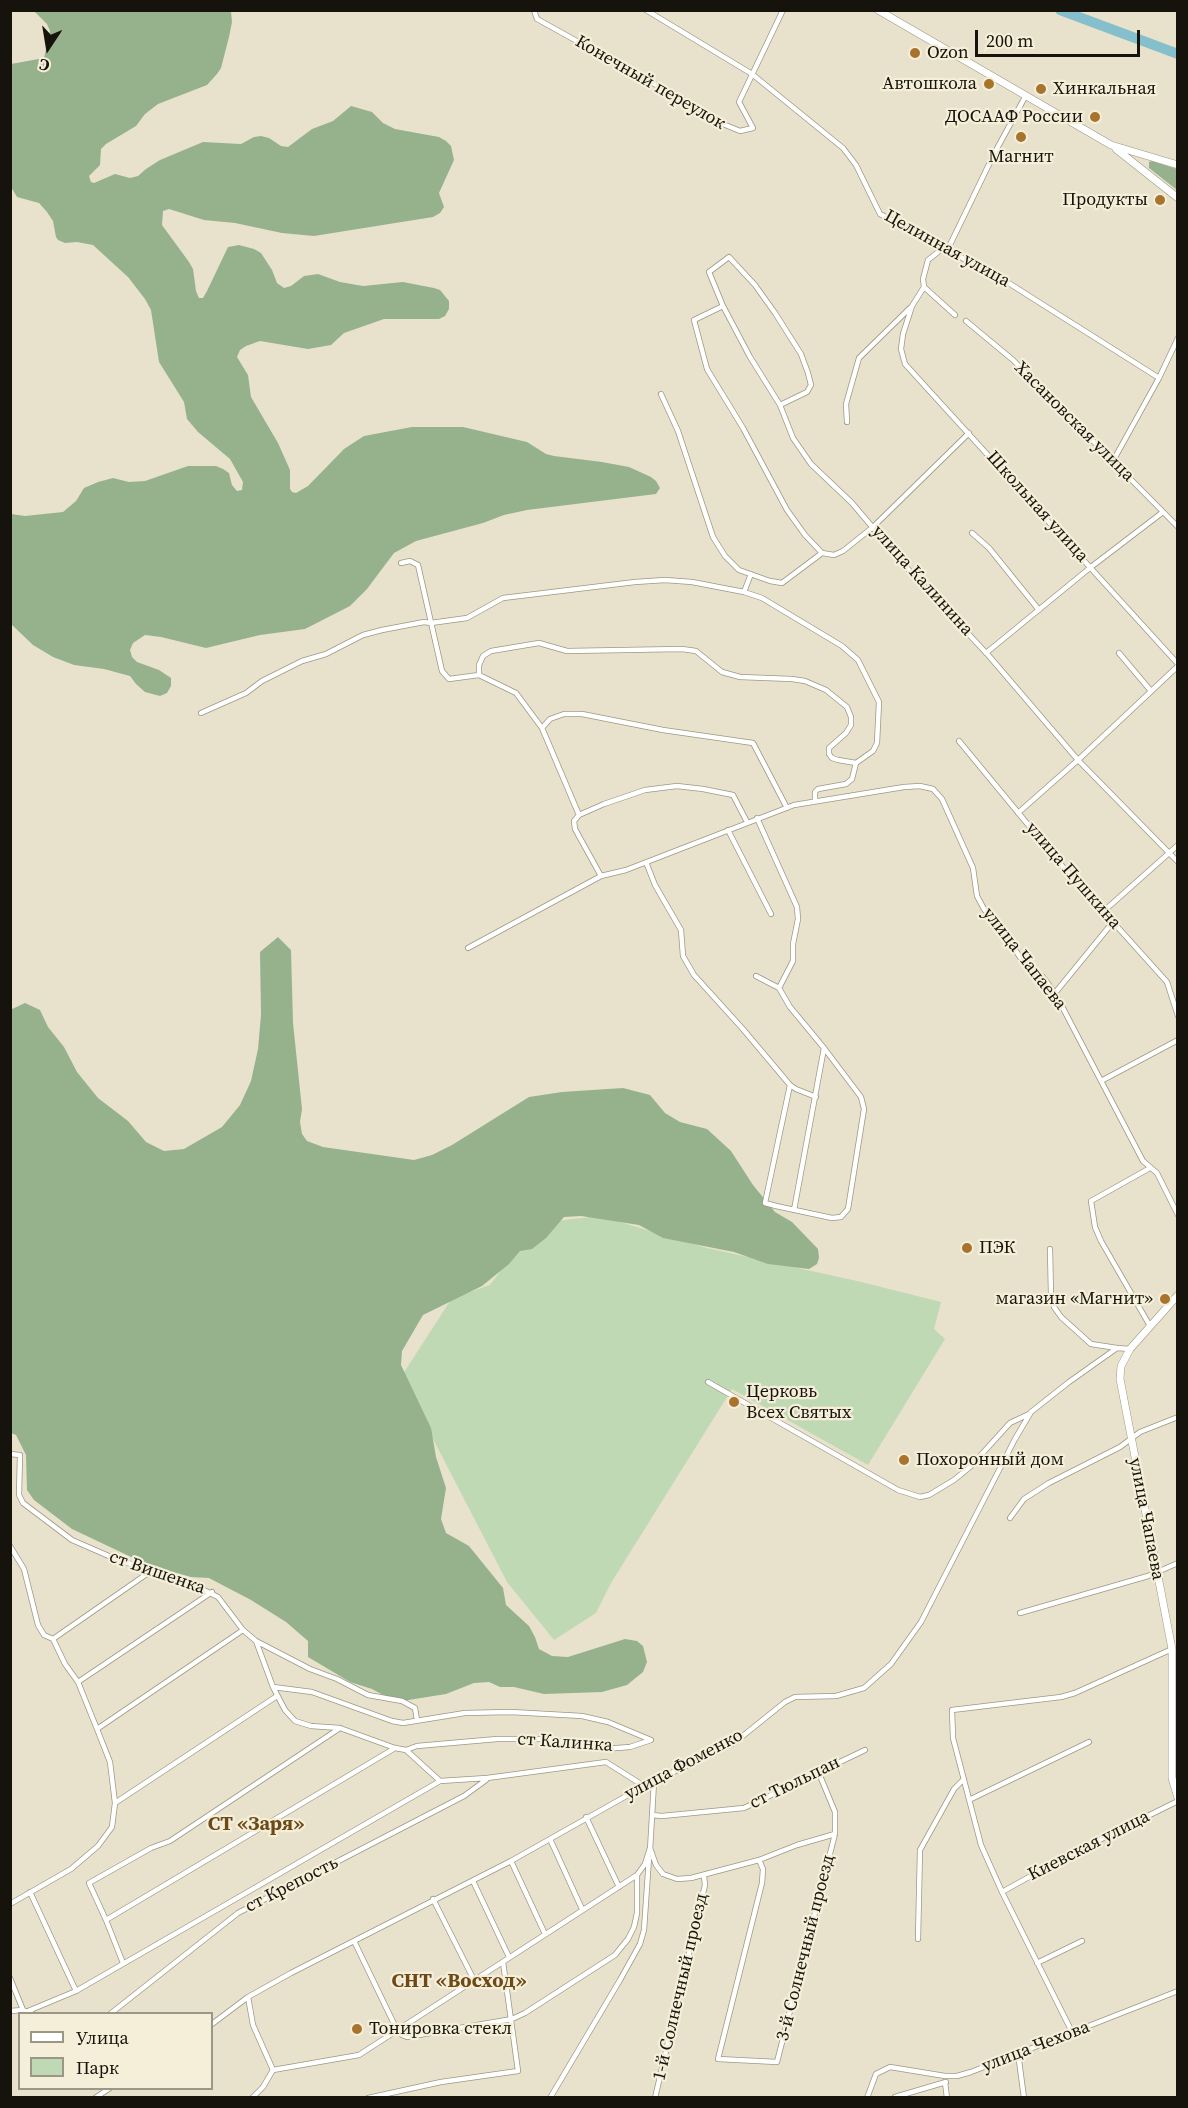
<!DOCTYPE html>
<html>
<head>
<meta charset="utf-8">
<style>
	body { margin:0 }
	#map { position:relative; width:1188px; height:2108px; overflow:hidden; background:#e8e2cc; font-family:"Source Serif 4",serif }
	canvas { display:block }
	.frame { position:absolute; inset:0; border:12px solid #15130b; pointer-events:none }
	.legend { position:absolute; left:18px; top:2012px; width:195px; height:78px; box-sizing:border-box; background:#f5efd9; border:2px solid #9b9787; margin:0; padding:8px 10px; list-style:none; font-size:18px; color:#15130b }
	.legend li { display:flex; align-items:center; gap:12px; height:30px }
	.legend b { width:30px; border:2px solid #9b9787 }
	.north { position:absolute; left:18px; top:18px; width:60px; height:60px; -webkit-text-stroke:4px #f5efd9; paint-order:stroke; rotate:192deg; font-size:16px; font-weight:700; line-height:24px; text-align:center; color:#15130b }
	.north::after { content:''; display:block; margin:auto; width:21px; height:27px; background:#15130b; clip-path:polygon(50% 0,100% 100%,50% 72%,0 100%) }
	.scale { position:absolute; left:975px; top:30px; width:165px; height:27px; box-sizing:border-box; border:3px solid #15130b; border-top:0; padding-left:8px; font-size:18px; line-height:21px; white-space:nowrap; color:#15130b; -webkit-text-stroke:4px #f5efd9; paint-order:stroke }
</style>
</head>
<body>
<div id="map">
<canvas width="1188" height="2108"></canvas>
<div class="frame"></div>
<ul class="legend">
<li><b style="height:8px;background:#fff"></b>Улица</li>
<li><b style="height:16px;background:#bfd9b5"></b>Парк</li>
</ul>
<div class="north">С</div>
<div class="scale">200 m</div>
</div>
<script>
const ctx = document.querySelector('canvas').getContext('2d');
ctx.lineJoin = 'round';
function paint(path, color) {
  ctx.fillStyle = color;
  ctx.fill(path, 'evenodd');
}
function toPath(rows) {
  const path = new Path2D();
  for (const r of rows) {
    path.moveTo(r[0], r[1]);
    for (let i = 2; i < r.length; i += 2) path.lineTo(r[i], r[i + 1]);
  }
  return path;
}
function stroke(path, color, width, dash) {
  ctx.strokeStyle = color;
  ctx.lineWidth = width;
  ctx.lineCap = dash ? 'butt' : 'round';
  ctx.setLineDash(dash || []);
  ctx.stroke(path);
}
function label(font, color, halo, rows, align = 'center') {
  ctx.font = font + ' "Source Serif 4",serif';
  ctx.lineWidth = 4.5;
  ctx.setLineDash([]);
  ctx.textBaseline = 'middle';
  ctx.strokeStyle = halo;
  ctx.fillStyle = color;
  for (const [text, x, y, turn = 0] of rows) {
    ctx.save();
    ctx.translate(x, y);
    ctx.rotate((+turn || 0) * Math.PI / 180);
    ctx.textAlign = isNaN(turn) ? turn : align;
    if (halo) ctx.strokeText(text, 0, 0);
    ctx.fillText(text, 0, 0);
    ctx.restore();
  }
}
paint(toPath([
	[600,1216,707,1248,857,1281,941,1302,934,1329,945,1339,868,1465,732,1389,611,1583,596,1613,554,1640,507,1582,401,1377,452,1298,490,1285,537,1223]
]), '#bfd9b5');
paint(toPath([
	[33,10,231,11,232,22,229,37,221,68,217,74,207,85,158,104,145,114,136,126,106,144,101,149,100,165,89,176,91,182,94,183,115,174,130,178,138,176,146,169,160,160,203,142,241,144,254,137,261,136,269,138,281,146,288,147,312,129,333,121,351,106,372,112,383,123,395,129,439,137,446,141,451,146,454,160,439,193,444,207,440,213,433,217,314,236,282,233,235,223,204,220,169,209,163,211,162,225,189,262,193,269,196,291,199,298,203,298,207,291,228,247,239,245,254,249,261,253,272,270,277,283,284,288,291,286,304,276,318,274,340,282,363,286,403,282,434,288,440,290,449,301,449,309,445,316,439,319,384,319,344,333,331,345,308,349,260,341,246,346,240,350,237,357,248,375,251,397,278,443,290,470,290,489,292,492,296,493,308,486,344,449,364,436,412,427,463,427,527,442,546,454,554,456,602,462,629,467,651,477,656,481,660,488,656,494,527,510,504,515,483,523,416,541,394,553,367,589,350,606,305,629,260,635,206,648,161,637,145,635,133,643,130,650,132,657,137,662,159,670,171,678,171,686,167,693,160,696,145,692,136,684,130,676,104,669,74,665,53,657,33,645,11,624,11,514,25,516,63,512,76,501,84,488,98,482,113,478,129,482,145,481,188,466,216,466,223,469,229,473,232,485,237,491,242,490,243,482,230,459,198,432,187,419,184,402,159,362,151,310,145,299,128,277,93,245,77,242,65,243,58,240,56,237,53,221,47,212,39,203,17,197,11,187,11,64,44,58,50,31,47,24],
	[1152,161,1177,169,1177,190,1149,168,1149,162],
	[278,937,291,950,293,1023,302,1109,300,1122,302,1134,307,1141,323,1147,414,1160,432,1155,452,1145,529,1097,562,1092,623,1088,650,1095,665,1113,680,1122,707,1129,731,1151,753,1185,775,1212,792,1222,818,1249,819,1258,817,1264,809,1269,768,1264,734,1252,663,1238,639,1225,581,1216,564,1217,546,1238,532,1249,520,1251,509,1264,482,1286,423,1315,402,1351,401,1365,431,1428,436,1457,446,1488,441,1519,446,1533,469,1546,503,1588,506,1605,529,1626,535,1637,539,1649,552,1656,568,1657,625,1639,637,1641,643,1646,647,1662,643,1672,627,1685,602,1692,544,1694,514,1687,500,1687,489,1682,474,1683,446,1694,396,1702,372,1689,350,1682,308,1657,308,1641,286,1622,251,1600,209,1578,191,1577,148,1565,72,1529,34,1500,27,1490,26,1455,16,1435,11,1433,10,1010,25,1003,40,1010,48,1027,64,1047,77,1072,98,1098,128,1121,146,1142,164,1151,184,1149,222,1127,240,1105,251,1081,258,1049,261,1015,260,952]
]), '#96b28c');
stroke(toPath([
	[1060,10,1178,54]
]), '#85bfcb', 10);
const street = toPath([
	[534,10,537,19,705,112,723,124,740,131,753,128,739,102,783,10],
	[646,10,752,74,843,148,856,165,880,214,1007,282,1159,378],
	[942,249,928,260,923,279,924,287,912,306,903,334,901,349,905,364,1178,664],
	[947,251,994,154,1025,97],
	[924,287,955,315],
	[723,306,694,320,707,369,743,428,787,510,805,535,822,553],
	[966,321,1013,360,1178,527],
	[661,394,678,431,713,537,725,556,739,570,770,581,782,583,822,553],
	[780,405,807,392,811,385,808,373,801,354,775,313,755,285,729,257,709,272,723,306,750,357,780,405,793,438,811,464,852,503,907,568,989,656,1078,760,1178,862],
	[847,422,846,404,859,358,910,308],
	[1113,461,1159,378,1178,338],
	[972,533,989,548,1039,610],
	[822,553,834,555,843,551,873,527,969,433],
	[401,563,410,561,418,565,442,671,449,679,479,675,479,665,483,656,491,651,539,643,567,651,682,649,696,651,722,672,740,677,792,679,805,681,826,690,847,707,851,717,851,725,846,733,829,748,829,754,832,758,838,760,856,763],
	[744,592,751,574],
	[986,653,1091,567,1163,512],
	[1119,653,1151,691],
	[479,675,516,693,542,728,579,815],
	[201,713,246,693,262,681,302,661,326,654,363,635,382,630,424,622,431,623,467,618,503,598,635,582,665,580,692,582,744,592,762,598,842,646,858,660,879,702,877,743,873,751,856,763,852,779,846,784,818,789,815,792,815,801],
	[542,728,550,719,564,714,582,714,663,730,753,743,787,808],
	[959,741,1063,867,1095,901,1105,910,1113,922,1167,982,1178,1016],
	[1018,813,1078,760,1178,666],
	[579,815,604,804,645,790,677,786,703,789,733,795,747,822],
	[579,815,574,821,575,829,601,876],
	[757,818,797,907,798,919,793,944,793,961,779,988],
	[728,830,771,914],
	[646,862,655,885,681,930,683,956,694,975,742,1028,790,1085,796,1089,816,1097],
	[1105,910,1178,845],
	[468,948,601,876,626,870,794,805,904,787,920,786,933,789,942,799,973,868,977,896,984,909,1001,929,1024,963,1043,977,1055,993,1143,1161,1157,1173,1178,1215],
	[756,976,779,988,790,1007,824,1048],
	[1055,993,1113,922],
	[1101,1081,1178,1040],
	[790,1085,765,1203,776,1206,832,1218,841,1217,848,1209,864,1109,861,1097,824,1048,794,1210],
	[1150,1168,1091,1201,1095,1227,1101,1241,1150,1326],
	[1050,1249,1051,1295,1054,1307,1061,1317,1091,1344,1117,1348],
	[708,1382,898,1490,920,1497,929,1495,954,1480,970,1467,1010,1423,1029,1414],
	[10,1454,20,1455,19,1495,23,1503,72,1540,118,1560,181,1579,218,1597,243,1630,256,1641,273,1687,285,1710,295,1721,311,1726,340,1728,395,1748,406,1750,440,1781,487,1778,606,1762,644,1786],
	[1010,1518,1024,1499,1049,1483,1120,1447,1140,1432,1178,1417],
	[10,1546,24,1569,38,1625,44,1635,53,1639,65,1664,78,1682,97,1729,110,1762,115,1803,112,1827,98,1846,71,1869,10,1904],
	[1020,1613,1148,1576,1178,1563],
	[53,1639,151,1571],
	[256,1641,310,1669,337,1679,368,1695,402,1701,415,1708,417,1720],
	[78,1682,212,1592],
	[273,1687,312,1692,392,1721,403,1723,465,1713,511,1712,582,1716,608,1722,651,1740],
	[97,1729,243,1630],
	[406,1750,417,1746,497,1739,547,1739,604,1749,630,1747,651,1740],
	[969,1800,1089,1742],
	[115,1803,277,1696],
	[652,1815,662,1816,744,1808,865,1750],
	[586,1817,619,1887],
	[550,1839,582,1909],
	[650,1848,656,1865,663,1874,677,1879,691,1878,759,1860,797,1845,835,1834],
	[650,1850,654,1782],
	[759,1860,763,1869,762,1883,718,2059,777,2062,835,1834,835,1812,818,1771],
	[511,1861,545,1934],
	[473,1881,509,1957],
	[30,1892,76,1991],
	[1002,1892,1065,1857,1178,1801],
	[433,1899,474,1980],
	[106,1920,89,1883,151,1848,170,1841,340,1728],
	[918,1939,920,1850,954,1789,964,1779],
	[354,1941,397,2030,402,2035,407,2037,512,2019,525,2013,615,1955,628,1939,634,1927,637,1913,637,1875],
	[123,1963,106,1920,395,1748],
	[1037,1963,1082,1941],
	[10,1978,23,2010,33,2014],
	[248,1997,253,2025,273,2070,263,2087,252,2098],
	[10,2011,23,2010],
	[28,2011,76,1991,440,1781],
	[110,2014,238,1913,464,1796,486,1780],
	[212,2024,248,1997,291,1973,511,1861,644,1786,734,1743,785,1702,795,1697,836,1696,864,1688,891,1664,921,1622,1015,1439,1031,1412,1069,1382,1117,1348,1130,1349],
	[1072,2032,1002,1892,981,1845,953,1738,952,1710,1061,1697,1075,1693,1172,1649],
	[1018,2053,1024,2098],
	[273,2070,359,2055,637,1875,645,1864,650,1848],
	[945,2082,947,2098],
	[895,2097,946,2082],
	[95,2098,110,2088],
	[368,2098,441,2082,518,2071,503,1962],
	[550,2098,620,1980,640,1944,644,1930,649,1858],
	[655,2098,705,1885,704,1876],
	[867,2098,876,2074,890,2067,945,2076,957,2076,971,2072,1178,1991]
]);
const secondary = toPath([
	[878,10,1111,145,1178,165],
	[1116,149,1178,198],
	[1178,1295,1130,1349,1121,1366,1120,1379,1172,1649,1172,1778,1178,1798]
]);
stroke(street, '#9d9884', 6);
stroke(secondary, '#9d9884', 8);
stroke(street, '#fff', 4.5);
stroke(secondary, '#fff', 7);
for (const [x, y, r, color] of [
	[915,53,6,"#a8732d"],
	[989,84,6,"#a8732d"],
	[1041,89,6,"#a8732d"],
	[1095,117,6,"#a8732d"],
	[1021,137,6,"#a8732d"],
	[1160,200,6,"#a8732d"],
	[967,1248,6,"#a8732d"],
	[1165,1299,6,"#a8732d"],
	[734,1402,6,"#a8732d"],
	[904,1460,6,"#a8732d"],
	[357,2029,6,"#a8732d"]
]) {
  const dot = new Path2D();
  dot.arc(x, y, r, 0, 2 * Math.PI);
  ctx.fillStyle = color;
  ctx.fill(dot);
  stroke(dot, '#f5efd9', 2);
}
label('18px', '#15130b', '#f5efd9', [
	["Ozon",927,53],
	["Автошкола",977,84,"right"],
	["Хинкальная",1053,89],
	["ДОСААФ России",1083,117,"right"],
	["Магнит",1021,157,"center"],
	["Продукты",1148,200,"right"],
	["ПЭК",979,1248],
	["магазин «Магнит»",1153,1299,"right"],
	["Церковь",746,1392],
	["Всех Святых",746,1413],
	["Похоронный дом",916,1460],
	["Тонировка стекл",369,2029]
], 'left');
label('18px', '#15130b', '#f5efd9', [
	["Конечный переулок",650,83,30],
	["Целинная улица",947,249,29],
	["Хасановская улица",1074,422,45],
	["Школьная улица",1037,507,48],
	["улица Калинина",922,581,48],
	["улица Пушкина",1073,876,49],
	["улица Чапаева",1024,959,52],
	["улица Чапаева",1146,1519,79],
	["ст Вишенка",157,1573,19],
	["ст Калинка",565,1743,4],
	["улица Фоменко",684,1765,-28],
	["ст Тюльпан",795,1783,-26],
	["Киевская улица",1089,1846,-27],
	["ст Крепость",292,1885,-27],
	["3-й Солнечный проезд",806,1948,-76],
	["1-й Солнечный проезд",681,1987,-77],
	["улица Чехова",1036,2047,-21]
]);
label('bold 20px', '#6d4918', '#f5efd9', [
	["СТ «Заря»",256,1825],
	["СНТ «Восход»",459,1982]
]);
</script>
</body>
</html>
